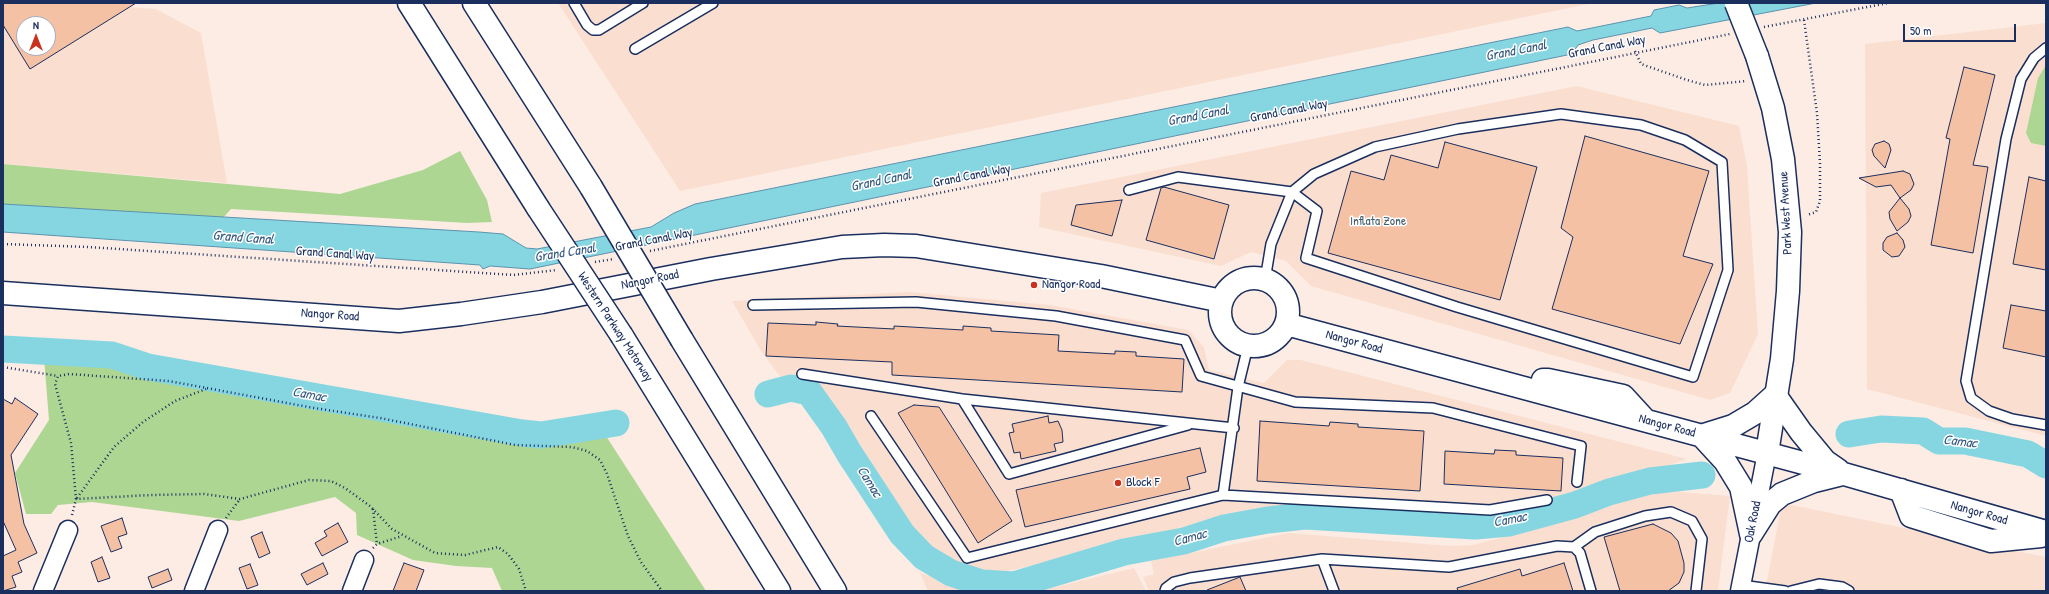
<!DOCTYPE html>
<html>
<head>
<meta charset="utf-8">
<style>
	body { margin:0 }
	#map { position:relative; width:2049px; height:594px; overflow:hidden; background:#fcece4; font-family:"Patrick Hand",sans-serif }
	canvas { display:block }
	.frame { position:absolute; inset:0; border:4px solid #1b2f5e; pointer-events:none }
	.north { position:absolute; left:16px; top:16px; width:40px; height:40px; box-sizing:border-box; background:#fff; border:1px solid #a4acbf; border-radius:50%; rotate:0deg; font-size:11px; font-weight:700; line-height:16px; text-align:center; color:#1b2f5e }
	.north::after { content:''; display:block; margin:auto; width:14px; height:18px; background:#c8321e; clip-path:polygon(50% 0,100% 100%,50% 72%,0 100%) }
	.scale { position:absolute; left:1903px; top:24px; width:113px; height:18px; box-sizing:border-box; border:2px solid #1b2f5e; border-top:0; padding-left:5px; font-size:12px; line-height:14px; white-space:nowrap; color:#1b2f5e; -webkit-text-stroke:3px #fff; paint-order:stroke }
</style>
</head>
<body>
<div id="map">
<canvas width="2049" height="594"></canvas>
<div class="frame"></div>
<div class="north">N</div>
<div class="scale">50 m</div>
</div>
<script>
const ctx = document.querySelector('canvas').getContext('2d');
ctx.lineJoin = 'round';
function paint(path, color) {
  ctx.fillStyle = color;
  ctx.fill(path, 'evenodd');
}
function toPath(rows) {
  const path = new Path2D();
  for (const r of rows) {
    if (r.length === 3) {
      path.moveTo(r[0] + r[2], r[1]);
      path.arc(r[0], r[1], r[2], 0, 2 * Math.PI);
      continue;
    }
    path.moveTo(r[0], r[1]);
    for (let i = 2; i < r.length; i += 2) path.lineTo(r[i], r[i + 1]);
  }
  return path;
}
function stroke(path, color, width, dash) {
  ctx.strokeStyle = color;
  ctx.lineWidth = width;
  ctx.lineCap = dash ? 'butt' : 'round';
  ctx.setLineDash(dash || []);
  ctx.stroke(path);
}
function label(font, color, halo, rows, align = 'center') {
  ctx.font = font + ' "Patrick Hand",sans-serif';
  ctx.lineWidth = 3;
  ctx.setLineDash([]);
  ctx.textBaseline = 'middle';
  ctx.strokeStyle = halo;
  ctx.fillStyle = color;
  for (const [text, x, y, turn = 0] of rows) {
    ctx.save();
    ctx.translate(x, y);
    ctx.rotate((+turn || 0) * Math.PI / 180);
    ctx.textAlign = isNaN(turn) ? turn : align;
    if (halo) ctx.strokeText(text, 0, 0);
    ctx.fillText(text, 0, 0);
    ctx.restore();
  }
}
paint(toPath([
	[3,3,99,3,101,5,156,9,201,33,227,183,3,164],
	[24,24,48,24,48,48,24,48],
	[558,3,1593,3,680,191],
	[2046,23,2046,436,1867,389,1865,44],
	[1577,86,1739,126,1747,166,1758,334,1730,393,1710,400,1311,286,1286,261,1251,252,1221,266,1039,227,1041,193],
	[910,292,1050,305,1188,330,1204,347,1209,370,1264,383,1287,360,1301,360,1687,459,1592,492,1508,517,1275,511,994,574,960,564,923,546,817,390,803,381,782,379,761,351,732,301],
	[1682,492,1730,496,1718,591,1149,591,1143,577,1154,574,1151,561,1289,533,1450,546,1473,545,1566,521,1633,498,1652,493],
	[1782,503,2046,557,2046,591,1765,591],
	[1134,568,1146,591,1039,591],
	[920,573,980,591,928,591]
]), '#fadfd1');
paint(toPath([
	[2046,65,2046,146,2031,143,2026,133,2038,78],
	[460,151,487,200,492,222,467,223,231,209,222,219,3,204,3,164,340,194,423,170],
	[44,358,122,362,141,370,523,438,542,439,613,428,606,436,706,591,502,591,492,568,456,566,413,560,357,535,356,513,335,497,239,521,92,502,58,505,51,514,26,514,15,473,49,420]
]), '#add693');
const water = toPath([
	[1719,3,1816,3,1660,33,1652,28,1593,40,1578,45,1572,54,530,269,490,266,483,269,480,265,3,232,3,204,479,232,503,234,526,248,537,249,651,227,674,213,695,204,1568,27,1577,31,1651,16,1654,10,1679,5,1687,8,1719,3]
]);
paint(water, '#86d6e2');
stroke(water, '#5b93ad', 1);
stroke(toPath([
	[3,349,112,355,148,367,522,433,541,435,616,423],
	[768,394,791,388,809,392,834,427,849,453,902,534,924,557,951,573,982,583,1014,585,1124,552,1184,541,1224,528,1268,520,1305,516,1475,526,1509,523,1575,505,1609,492,1650,481,1702,475],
	[1849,434,1881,429,1923,431,1939,441,1965,441,2028,454,2046,465]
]), '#86d6e2', 27);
const building = toPath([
	[3,3,136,3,30,69,3,25,3,3],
	[24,24,48,24,48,48,24,48,24,24],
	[1964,67,1995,75,1973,165,1988,167,1973,253,1931,245,1950,139,1946,138,1964,67],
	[1585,136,1709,171,1683,256,1713,264,1680,344,1552,309,1573,237,1561,228,1585,136],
	[1884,141,1889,144,1891,150,1885,168,1874,156,1872,150,1875,144,1884,141],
	[1445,142,1537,167,1500,300,1328,253,1351,171,1384,180,1391,155,1438,168,1445,142],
	[1903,171,1910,174,1914,184,1911,190,1900,198,1891,185,1876,187,1859,178,1903,171],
	[2029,177,2046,181,2046,270,2013,264,2029,177],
	[1164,187,1229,205,1214,259,1146,240,1161,188,1164,187],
	[1900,198,1909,209,1911,216,1908,222,1897,231,1890,219,1889,212,1900,198],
	[1122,200,1112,236,1071,225,1076,205,1122,200],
	[1897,233,1903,240,1905,247,1899,256,1892,257,1883,250,1883,243,1887,237,1897,233],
	[2011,305,2046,311,2046,357,2003,348,2011,305],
	[816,322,838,324,837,326,894,329,894,326,963,330,963,326,991,328,991,331,1059,335,1058,351,1115,354,1115,351,1136,352,1136,356,1184,359,1182,392,892,375,892,362,766,356,768,323,816,325,816,322],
	[15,398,38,414,11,455,24,524,37,553,18,562,22,572,12,576,16,587,3,591,3,556,16,550,3,521,3,399,12,404,15,398],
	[914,405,939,407,1012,521,978,543,898,413,914,405],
	[1048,416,1049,423,1058,421,1062,430,1063,442,1054,444,1056,451,1021,459,1020,452,1014,453,1009,433,1014,432,1012,424,1048,416],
	[1260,421,1329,426,1330,422,1358,424,1358,427,1424,431,1420,491,1257,481,1260,421],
	[1200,448,1206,472,1187,477,1190,489,1025,527,1016,490,1200,448],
	[1495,450,1516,451,1516,455,1563,458,1561,491,1444,484,1445,451,1494,454,1495,450],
	[122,518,127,534,118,537,122,548,111,552,101,526,122,518],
	[338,523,348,542,322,556,315,543,327,536,324,531,338,523],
	[1653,524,1671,533,1678,541,1684,563,1684,572,1679,583,1668,591,1620,591,1604,537,1653,524],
	[262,532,270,553,259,558,251,537,262,532],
	[102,557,110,578,98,582,91,562,102,557],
	[323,563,328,574,307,585,301,574,323,563],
	[404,563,424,570,416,591,393,591,404,563],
	[1564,563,1573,591,1458,591,1457,588,1520,569,1522,576,1564,563],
	[250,564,258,585,247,589,239,568,250,564],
	[168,569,172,580,152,588,148,577,168,569],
	[1240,577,1246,591,1207,591,1207,590,1240,577]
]);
paint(building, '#f4c1a5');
stroke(building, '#1b2f5e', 1);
const service = toPath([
	[574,3,587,25,593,30,599,30,643,3],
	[2046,48,2034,58,2021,79,2006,139,1966,381,1971,398,1989,411,2012,419,2046,425],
	[635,49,713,3],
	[1129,190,1178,177,1292,192,1317,211,1306,258,1457,307,1693,377,1728,270,1722,162,1685,140,1641,125,1561,114,1458,129,1375,147,1314,174,1292,192,1271,244,1265,280],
	[753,305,916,302,1056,316,1185,340,1201,376,1295,402,1433,408,1581,446,1577,482],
	[802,374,962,399,1234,428],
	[962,399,1009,474,1188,425],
	[871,416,967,558,1223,495,1490,510,1547,500],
	[1223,495,1238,387,1248,346],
	[1574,547,1595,532,1645,516,1671,512,1692,521,1702,539,1696,591],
	[1322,559,1334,591],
	[1741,585,1785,591],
	[1165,591,1166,588,1174,582,1190,578,1322,559,1449,567,1557,546,1574,547,1580,553,1591,591],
	[1791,591,1819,584,1842,587,1849,591]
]);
const minor = toPath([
	[43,591,68,530],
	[194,591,218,530],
	[352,591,364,560],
	[1740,591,1767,453]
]);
const tertiary = toPath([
	[1757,56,1773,108,1783,159,1790,232,1788,291,1782,359,1767,453]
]);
const secondary = toPath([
	[1254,312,34],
	[3,293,399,321,461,314,542,302,711,269,842,247,884,245,916,246,1101,276,1222,301],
	[1286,324,1844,474,2046,532],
	[1543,380,1548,380,1623,396,1645,420],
	[1701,436,1733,426,1755,413,1775,395,1801,432,1825,461,1838,470],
	[1702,436,1725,461,1741,487,1751,534],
	[1901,490,1911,516,1991,541,2041,536],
	[1751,534,1770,504,1782,494,1814,481,1842,474]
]);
const motorway = toPath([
	[409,3,538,208],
	[474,3,591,187],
	[622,336,779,591],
	[682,340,835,591]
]);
stroke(service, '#1b2f5e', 12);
stroke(minor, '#1b2f5e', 21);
stroke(tertiary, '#1b2f5e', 25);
stroke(secondary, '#1b2f5e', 25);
stroke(motorway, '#1b2f5e', 25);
stroke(toPath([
	[1804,20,1817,113,1820,163,1820,201,1816,212,1807,215],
	[1764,27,1888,3],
	[1635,51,1641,64,1687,80,1705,85,1747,81],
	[3,244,88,247,513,275,557,270],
	[650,251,1730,34],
	[595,262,614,259],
	[3,367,58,376],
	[77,498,114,447,143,422,175,401,206,389],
	[76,499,71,443,55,384,58,376,69,374,169,381,314,408,380,418,515,445,572,447,587,451,600,460,607,474,628,536,641,562,662,591],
	[373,509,377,544],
	[72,515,76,499,151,495,204,494,240,499,309,480,331,481,345,488,370,506,392,529,435,553,465,555,498,547,508,554,519,569,526,591],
	[226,518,240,499],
	[373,548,377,544,402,536]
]), '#1b2f5e', 2.5, [1, 3]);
stroke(service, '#fff', 9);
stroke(minor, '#fff', 18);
stroke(tertiary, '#fff', 22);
stroke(secondary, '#fff', 22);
stroke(motorway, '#fff', 22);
const tertiaryBridge = toPath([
	[1736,3,1757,56]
]);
const motorwayBridge = toPath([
	[591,187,682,340],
	[538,208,622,336]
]);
stroke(tertiaryBridge, '#1b2f5e', 25, []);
stroke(motorwayBridge, '#1b2f5e', 25, []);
stroke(tertiaryBridge, '#fff', 22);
stroke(motorwayBridge, '#fff', 22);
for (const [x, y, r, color] of [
	[1034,285,4,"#c8321e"],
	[1118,483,4,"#c8321e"]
]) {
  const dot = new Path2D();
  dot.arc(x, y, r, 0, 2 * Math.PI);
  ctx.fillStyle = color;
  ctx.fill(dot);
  stroke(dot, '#fff', 1.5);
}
label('13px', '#1b2f5e', '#fff', [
	["Grand Canal Way",1607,47,-11],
	["Grand Canal Way",1289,111,-11],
	["Grand Canal Way",972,176,-11],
	["Park West Avenue",1786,213,-93],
	["Grand Canal Way",654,240,-11],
	["Grand Canal Way",335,254,4],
	["Nangor Road",650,280,-11],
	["Nangor Road",330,315,4],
	["Western Parkway Motorway",615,327,57],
	["Nangor Road",1354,342,15],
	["Nangor Road",1667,426,15],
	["Nangor Road",1979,513,16],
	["Oak Road",1753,522,-79]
]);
label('13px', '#47616e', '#fff', [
	["Inflata Zone",1378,222]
]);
label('13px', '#1b2f5e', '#fff', [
	["Nangor Road",1042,285],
	["Block F",1126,483]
], 'left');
label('italic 14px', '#36597f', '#fff', [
	["Grand Canal",1516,51,-11],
	["Grand Canal",1198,116,-11],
	["Grand Canal",881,181,-12],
	["Grand Canal",243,238,4],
	["Grand Canal",565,253,-9],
	["Camac",309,395,10],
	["Camac",1960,442,7],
	["Camac",869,482,58],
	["Camac",1510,520,-11],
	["Camac",1190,538,-15]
]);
</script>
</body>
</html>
